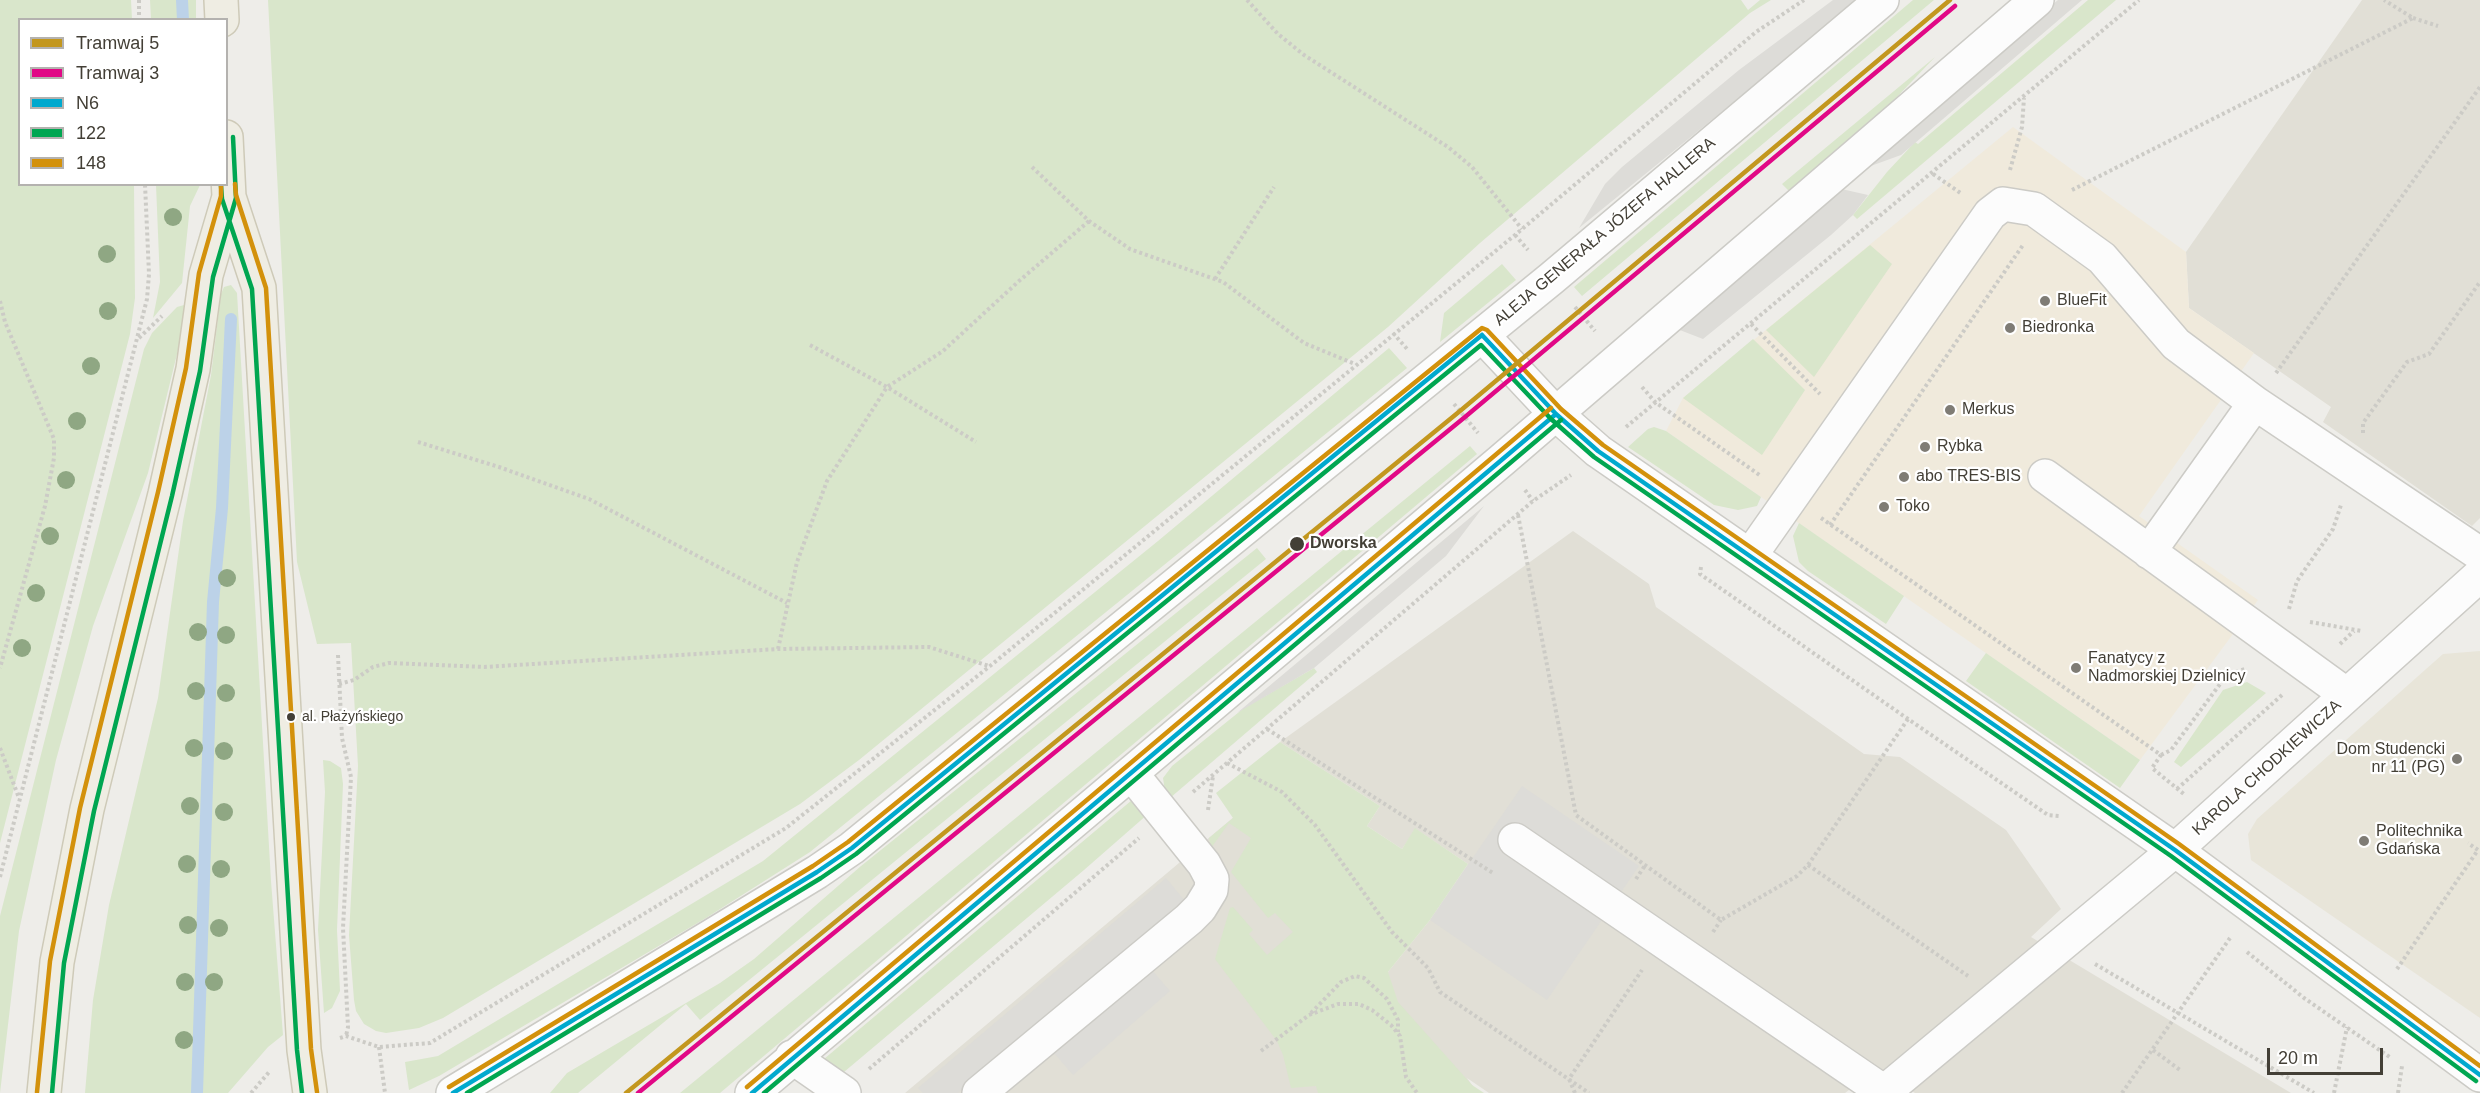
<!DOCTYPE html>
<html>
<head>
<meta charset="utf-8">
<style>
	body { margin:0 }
	#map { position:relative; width:2480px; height:1093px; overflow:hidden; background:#eeede9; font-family:Arial,sans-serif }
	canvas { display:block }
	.legend { position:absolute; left:18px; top:18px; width:210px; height:168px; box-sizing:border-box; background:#fff; border:2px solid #b4b2af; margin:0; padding:8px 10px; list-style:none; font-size:18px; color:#433f36 }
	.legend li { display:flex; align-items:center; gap:12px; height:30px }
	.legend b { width:30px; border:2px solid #b4b2af }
	.scale { position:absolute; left:2267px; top:1048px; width:116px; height:27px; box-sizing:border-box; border:3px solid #433f36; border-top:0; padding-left:8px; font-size:18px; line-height:21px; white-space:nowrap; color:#433f36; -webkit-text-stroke:4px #fff; paint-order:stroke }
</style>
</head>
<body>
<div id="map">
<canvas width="2480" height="1093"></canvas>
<ul class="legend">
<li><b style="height:8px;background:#c3971e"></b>Tramwaj 5</li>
<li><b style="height:8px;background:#e10886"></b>Tramwaj 3</li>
<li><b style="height:8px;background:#00a9ce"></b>N6</li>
<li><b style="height:8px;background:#00a651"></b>122</li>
<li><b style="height:8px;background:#d3910b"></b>148</li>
</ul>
<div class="scale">20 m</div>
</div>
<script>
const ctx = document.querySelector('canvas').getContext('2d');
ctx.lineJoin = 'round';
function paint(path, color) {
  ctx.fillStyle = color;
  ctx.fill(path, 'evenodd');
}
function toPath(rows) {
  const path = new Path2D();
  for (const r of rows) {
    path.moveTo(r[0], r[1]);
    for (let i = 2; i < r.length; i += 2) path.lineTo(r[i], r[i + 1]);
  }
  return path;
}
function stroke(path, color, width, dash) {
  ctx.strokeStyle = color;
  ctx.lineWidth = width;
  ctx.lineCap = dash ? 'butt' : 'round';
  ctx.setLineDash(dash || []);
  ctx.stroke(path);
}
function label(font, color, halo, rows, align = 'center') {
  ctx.font = font + ' Arial,sans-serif';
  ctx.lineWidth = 4.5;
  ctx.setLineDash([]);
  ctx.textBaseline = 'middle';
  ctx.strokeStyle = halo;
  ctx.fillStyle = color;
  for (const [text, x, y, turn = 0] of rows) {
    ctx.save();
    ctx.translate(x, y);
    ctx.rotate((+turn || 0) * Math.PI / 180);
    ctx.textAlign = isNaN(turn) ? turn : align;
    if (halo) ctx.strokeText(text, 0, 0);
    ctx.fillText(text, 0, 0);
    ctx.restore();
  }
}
paint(toPath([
	[2362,0,2480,0,2480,518,2472,526,2323,422,2331,407,2189,308,2186,252],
	[1573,531,1649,584,1656,607,1864,754,1900,757,2006,830,2061,909,2031,937,2291,1093,1915,1093,1878,1068,1845,1093,1489,1093,1467,1078,1478,1093,905,1093,1260,795,1388,972,1430,920,1468,864,1416,829,1402,849,1367,826,1380,806,1280,742]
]), '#e1dfd6');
paint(toPath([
	[2013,127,2186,252,2189,308,2254,353,2139,516,2258,600,2140,760,1666,431,1683,398]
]), '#f0eadc');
paint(toPath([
	[2480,651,2480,1018,2251,860,2248,834,2257,819,2443,654]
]), '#e8e5d9');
paint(toPath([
	[0,0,131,0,132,19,20,20,20,184,134,185,135,298,130,334,0,843],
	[150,0,196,0,196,19,151,19],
	[268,0,1741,0,1748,10,1760,0,1771,0,1750,13,1480,243,1388,327,859,760,800,804,443,1018,419,1028,386,1033,376,1031,364,1024,356,1011,354,1000,349,935,358,766,351,643,317,644,297,562],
	[1913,0,1934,0,1582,296,1574,287],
	[2088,0,2116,0,1857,219,1853,215,1887,172,1915,142,1918,144],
	[1935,57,1876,119,1789,191,1782,184],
	[156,185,200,185,190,206,182,283,153,318,160,282],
	[1870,245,1892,264,1814,377,1766,330],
	[1502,264,1516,280,1440,342,1444,313],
	[231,285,237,293,271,881,283,1035,268,1047,228,1093,85,1093,93,1000,109,905,158,698,183,521,211,375,221,294,224,287],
	[184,305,186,311,177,354,148,473,93,626,56,760,19,931,0,1093,0,916,144,349,152,333,177,307],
	[1753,339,1805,390,1762,455,1683,398],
	[1389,348,1407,368,810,852,706,918,439,1076,409,1090,405,1062,438,1056,763,861,1158,541],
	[1654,427,1666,431,1761,497,1757,506,1738,510,1714,505,1628,447,1648,429],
	[1470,446,1477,454,720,1093,680,1093],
	[1799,523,1904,596,1886,624,1808,571,1799,562,1793,536],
	[1257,548,1266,559,700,1020,686,1004,578,1093,550,1093,567,1073,720,983,754,959,861,866],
	[1986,653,2140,760,2120,788,1966,681],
	[1314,668,1317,672,1170,798,1165,791,1163,778,1172,766,1244,708],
	[2247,682,2266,693,2181,767,2174,762,2223,690],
	[1280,742,1380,806,1367,826,1402,849,1415,828,1468,864,1430,920,1388,972,1398,1002,1472,1085,1484,1093,1318,1093,1316,1086,1291,1088,1283,1055,1277,1041,1215,959,1230,908,1233,907,1253,930,1249,934,1267,955,1293,932,1275,913,1268,918,1231,872,1251,838,1229,823,1211,848,1209,838,1233,818,1216,793],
	[323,760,330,761,341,768,343,784,337,930,340,991,332,1008,324,1013,318,930,325,792],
	[1132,800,1148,814,1084,870,844,1072,824,1059]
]), '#d9e6cb');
paint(toPath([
	[1833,0,1859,0,1579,228,1605,184,1622,167,1739,70],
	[2058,0,2082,0,1901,155,1857,171],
	[1837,188,1868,195,1853,215,1831,235,1703,339,1672,327],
	[1484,506,1446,556,1314,668,1237,713],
	[1522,786,1639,866,1547,1000,1430,920],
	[1166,878,1185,901,958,1093,923,1093,918,1088],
	[1151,969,1170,991,1073,1075,1054,1053]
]), '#dddcd8');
stroke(toPath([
	[182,0,183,20],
	[197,1093,213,602,222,508,231,319]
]), '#bcd2e8', 12);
const minor = toPath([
	[1482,335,1556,414,1598,451,2175,850,2480,1075],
	[2045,476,2347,695],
	[2149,552,2255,403],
	[1750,556,1990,214,2003,204,2034,209,2102,258,2176,344,2255,403,2480,554],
	[1515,840,1884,1092],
	[792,1057,844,1093],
	[453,1093,817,872,852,848,1552,278,1882,0],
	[752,1093,1502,460,2037,0],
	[979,1093,1189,919,1200,908,1211,890,1212,879,1204,864,1131,773],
	[1883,1093,2175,850,2480,575]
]);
const major = toPath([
	[221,0,222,20],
	[226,137,229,197,259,288,304,1050,310,1093],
	[44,1093,57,962,87,809,165,494,193,369,206,275,229,197]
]);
stroke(minor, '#cccbc6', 36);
stroke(major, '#cecab8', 36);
stroke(toPath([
	[139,0,139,20],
	[1247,0,1278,34,1304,55,1448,147,1472,167,1522,229],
	[2413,18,2438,26],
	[1032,167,1089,221,1130,249,1223,282,1304,343,1355,364],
	[2010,170,2022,127,2024,98],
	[1933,174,1962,194],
	[2072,190,2413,18,2384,0],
	[1515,235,1528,250],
	[1215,279,1274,187],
	[0,301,5,322,54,439,54,458,45,506,0,668],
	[1575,307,1595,331],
	[1751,324,1820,394],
	[1393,333,1408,350],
	[139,338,162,316],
	[810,345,887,387,976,442],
	[2276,373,2480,87],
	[1642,387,1655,402,1761,476],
	[1454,404,1478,433],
	[1626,427,2139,0],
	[2363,433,2363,423,2407,362,2429,354,2480,282],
	[418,442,499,467,589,499,787,603],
	[1525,490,1533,501],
	[1518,515,1576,815,1721,920,1797,876,1808,865,1908,719],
	[1821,518,2161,755,2152,768,2185,795],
	[1830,525,2023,245],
	[1701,567,1700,574,1908,719,2048,815,2060,816],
	[2289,609,2297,581,2333,529,2341,505],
	[2310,622,2362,631],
	[2340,644,2354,631],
	[778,649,797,562,827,481,887,387,943,351,1019,281,1089,221],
	[338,655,342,738,351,777,343,928,348,1027,346,1036],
	[339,684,354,680,373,667,389,663,484,667,778,649,929,647,989,666],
	[1267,729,1493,873],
	[0,748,19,798],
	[2161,755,2171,750,2226,676,2247,668],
	[1227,763,1282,792,1315,825,1392,932,1428,968,1440,992,1589,1093],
	[2177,789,2283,694],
	[1193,792,1533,501,1571,475],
	[1208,810,1213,776],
	[1808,865,1968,976],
	[0,877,147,299,149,274,145,184],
	[1636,879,1646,864],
	[1713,932,1721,920],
	[2247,952,2304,998,2391,1058],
	[2095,964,2314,1093],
	[2397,969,2478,850,2468,843],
	[1311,1013,1341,982,1355,976,1364,978,1387,999,1398,1020,1398,1032],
	[340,1038,346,1036,379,1047,430,1043,786,828,990,666,1515,235,1756,32,1804,0],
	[379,1047,385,1093],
	[2153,1050,2180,1070],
	[1261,1051,1309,1015,1338,1004,1359,1004,1372,1010,1391,1025,1400,1036,1406,1077,1417,1093],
	[869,1069,1139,838],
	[251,1093,270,1071],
	[1575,1093,1569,1079,1642,970],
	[2122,1093,2230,938],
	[2334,1093,2347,1027],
	[2398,1093,2402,1066]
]), '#cccbc6', 4, [3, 3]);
stroke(minor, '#fcfcfc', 33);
stroke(major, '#efede3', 33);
stroke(toPath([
	[1482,335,1556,414,1598,451,2175,850,2480,1075],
	[453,1093,817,872,852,848,1482,335],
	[752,1093,1556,414]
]), '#00a9ce', 4.5);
stroke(toPath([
	[221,186,222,199,252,289,297,1050,302,1093],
	[52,1093,64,963,94,811,172,496,200,371,213,277,236,198,233,137],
	[467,1093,821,878,856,854,1481,345,1551,419,1594,457,2171,856,2476,1081],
	[764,1093,1561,420]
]), '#00a651', 4.5);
stroke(toPath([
	[235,184,236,195,266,288,311,1049,317,1092],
	[449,1087,813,866,848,842,1482,328,1487,330,1561,409,1603,445,2179,844,2480,1066],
	[747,1087,1551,408],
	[37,1092,50,961,80,808,158,492,186,368,199,273,221,196,221,184]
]), '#d3910b', 4.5);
stroke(toPath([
	[626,1093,1460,411,1950,0]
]), '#c3971e', 4.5);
stroke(toPath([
	[638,1093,1465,417,1955,6]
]), '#e10886', 4.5);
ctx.fillStyle = '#8fa783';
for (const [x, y] of [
	[173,217],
	[107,254],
	[108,311],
	[91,366],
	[77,421],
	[66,480],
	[50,536],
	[227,578],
	[36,593],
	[198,632],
	[226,635],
	[22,648],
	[196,691],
	[226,693],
	[194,748],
	[224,751],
	[190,806],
	[224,812],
	[187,864],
	[221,869],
	[188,925],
	[219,928],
	[185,982],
	[214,982],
	[184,1040]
]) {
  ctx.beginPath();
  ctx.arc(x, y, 9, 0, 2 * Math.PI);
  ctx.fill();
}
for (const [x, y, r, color] of [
	[2045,301,6,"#7f7c75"],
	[2010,328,6,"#7f7c75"],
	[1950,410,6,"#7f7c75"],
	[1925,447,6,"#7f7c75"],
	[1904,477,6,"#7f7c75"],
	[1884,507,6,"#7f7c75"],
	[1297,544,8,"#433f36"],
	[2076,668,6,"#7f7c75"],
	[291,717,5,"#433f36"],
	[2457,759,6,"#7f7c75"],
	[2364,841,6,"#7f7c75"]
]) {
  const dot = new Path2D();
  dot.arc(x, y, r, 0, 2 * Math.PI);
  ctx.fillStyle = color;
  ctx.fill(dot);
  stroke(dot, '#fff', 2);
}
label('14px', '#433f36', '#fff', [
	["al. Płażyńskiego",302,717]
], 'left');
label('16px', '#433f36', '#fff', [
	["ALEJA GENERAŁA JÓZEFA HALLERA",1605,232,-40],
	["KAROLA CHODKIEWICZA",2267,768,-42]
]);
label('16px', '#433f36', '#fff', [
	["BlueFit",2057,301],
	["Biedronka",2022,328],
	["Merkus",1962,410],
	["Rybka",1937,447],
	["abo TRES-BIS",1916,477],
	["Toko",1896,507],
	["Fanatycy z",2088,659],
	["Nadmorskiej Dzielnicy",2088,677],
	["Dom Studencki",2445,750,"right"],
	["nr 11 (PG)",2445,768,"right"],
	["Politechnika",2376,832],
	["Gdańska",2376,850]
], 'left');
label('bold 16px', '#433f36', '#fff', [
	["Dworska",1310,544]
], 'left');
</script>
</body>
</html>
